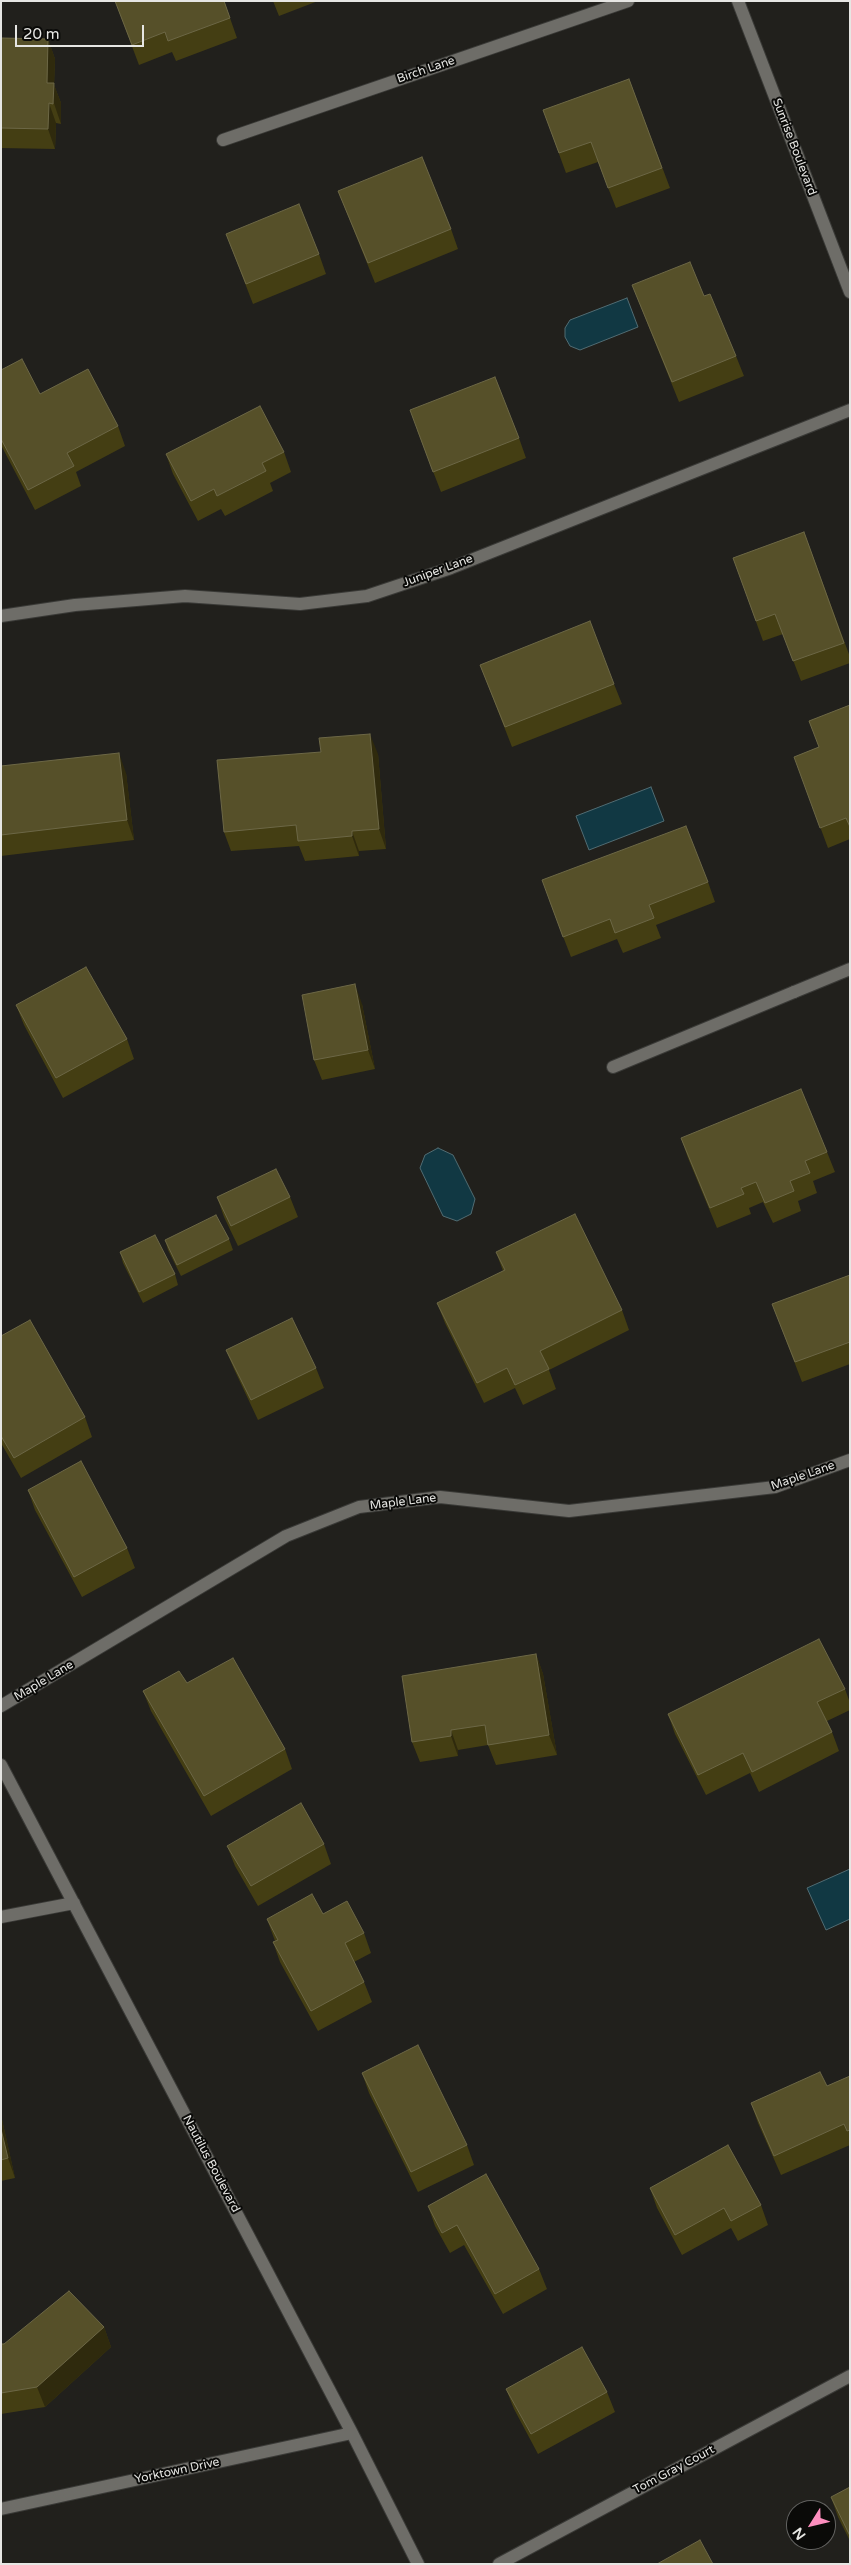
<!DOCTYPE html>
<html>
<head>
<meta charset="utf-8">
<style>
	body { margin:0 }
	#map { position:relative; width:851px; height:2565px; overflow:hidden; background:#21201c; font-family:"Varela Round",sans-serif }
	canvas { display:block }
	.frame { position:absolute; inset:0; border:2px solid #e6e6e3; pointer-events:none }
	.north { position:absolute; left:786px; top:2500px; width:50px; height:50px; box-sizing:border-box; background:#0a0a08; border:1px solid #626260; border-radius:50%; rotate:234deg; font-size:14px; font-weight:700; line-height:20px; text-align:center; color:#e6e6e3 }
	.north::after { content:''; display:block; margin:auto; width:18px; height:22px; background:#fd8ebe; clip-path:polygon(50% 0,100% 100%,50% 72%,0 100%) }
	.scale { position:absolute; left:15px; top:25px; width:129px; height:22px; box-sizing:border-box; border:2px solid #e6e6e3; border-top:0; padding-left:6px; font-size:15px; line-height:18px; white-space:nowrap; color:#e6e6e3; -webkit-text-stroke:4px #0a0a08; paint-order:stroke }
</style>
</head>
<body>
<div id="map">
<canvas width="851" height="2565"></canvas>
<div class="frame"></div>
<div class="north">N</div>
<div class="scale">20 m</div>
</div>
<script>
const ctx = document.querySelector('canvas').getContext('2d');
ctx.lineJoin = 'round';
function paint(path, color) {
  ctx.fillStyle = color;
  ctx.fill(path, 'evenodd');
}
function toPath(rows) {
  const path = new Path2D();
  for (const r of rows) {
    path.moveTo(r[0], r[1]);
    for (let i = 2; i < r.length; i += 2) path.lineTo(r[i], r[i + 1]);
  }
  return path;
}
function stroke(path, color, width, dash) {
  ctx.strokeStyle = color;
  ctx.lineWidth = width;
  ctx.lineCap = dash ? 'butt' : 'round';
  ctx.setLineDash(dash || []);
  ctx.stroke(path);
}
function label(font, color, halo, rows, align = 'center') {
  ctx.font = font + ' "Varela Round",sans-serif';
  ctx.lineWidth = 4;
  ctx.setLineDash([]);
  ctx.textBaseline = 'middle';
  ctx.strokeStyle = halo;
  ctx.fillStyle = color;
  for (const [text, x, y, turn = 0] of rows) {
    ctx.save();
    ctx.translate(x, y);
    ctx.rotate((+turn || 0) * Math.PI / 180);
    ctx.textAlign = isNaN(turn) ? turn : align;
    if (halo) ctx.strokeText(text, 0, 0);
    ctx.fillText(text, 0, 0);
    ctx.restore();
  }
}
const water = toPath([
	[627,298,638,327,580,350,570,346,565,337,565,328,570,320,627,298],
	[651,787,664,821,589,850,576,816,651,787],
	[438,1148,453,1155,475,1199,471,1214,457,1221,443,1216,420,1168,425,1155,438,1148],
	[850,1869,850,1919,826,1930,807,1888,850,1869]
]);
paint(water, '#113843');
stroke(water, '#516c73', 1);
const lane = toPath([
	[613,1067,794,992]
]);
const street = toPath([
	[738,1,850,292],
	[223,140,628,1],
	[1,616,75,605,185,596,300,604,367,596,451,568,850,410],
	[794,992,850,969],
	[1,1706,286,1536,359,1507,440,1497,569,1511,775,1487,850,1460],
	[1,1765,352,2433,418,2564],
	[1,1917,74,1903],
	[1,2509,352,2433],
	[499,2564,850,2376]
]);
stroke(lane, '#3a3a37', 14);
stroke(street, '#3a3a37', 14);
stroke(lane, '#6e6d68', 12);
stroke(street, '#6e6d68', 12);
paint(toPath([
	[115,1,224,1,237,38,176,61,172,52,139,65],
	[273,1,318,1,279,16],
	[1,38,48,39,55,59,54,85,61,103,61,124,56,123,55,149,1,148],
	[629,79,670,188,616,208,598,162,566,173,543,110],
	[338,191,451,229,458,249,375,283],
	[226,234,319,254,326,274,253,304],
	[632,285,704,296,736,356,744,376,679,402,640,305],
	[1,370,40,394,118,426,125,446,76,472,81,486,35,510,1,445],
	[417,430,519,438,526,458,441,492],
	[284,452,291,472,270,483,273,491,225,516,221,509,198,521,173,474,166,454],
	[804,532,850,657,850,663,801,681,783,634,763,641,733,558],
	[480,665,614,684,622,704,512,747],
	[850,705,850,839,828,848,794,757,819,747,809,721],
	[378,754,386,849,359,851,359,856,305,861,299,846,231,851,224,832],
	[1,766,126,773,134,840,1,856],
	[708,882,715,902,656,925,661,938,623,953,617,939,571,957,549,900],
	[362,1004,375,1069,322,1080,314,1060],
	[16,1005,127,1039,134,1059,63,1098,24,1025],
	[681,1138,827,1152,835,1172,813,1181,817,1193,798,1201,801,1211,773,1223,763,1202,749,1208,751,1214,717,1228,688,1158],
	[217,1197,290,1197,298,1217,238,1246,224,1217],
	[229,1239,233,1250,181,1276,168,1250,165,1240],
	[120,1252,175,1274,178,1285,143,1303,123,1263],
	[496,1252,622,1310,629,1330,549,1370,556,1389,523,1405,515,1388,484,1403,445,1323,437,1303,503,1271],
	[850,1275,850,1364,802,1382,772,1304],
	[1,1336,85,1417,92,1437,21,1478,1,1443],
	[226,1350,316,1368,324,1388,258,1420,234,1369],
	[28,1490,127,1548,135,1568,82,1597,35,1510],
	[536,1654,543,1674,557,1755,496,1765,488,1745,458,1750,458,1756,420,1762,412,1742],
	[187,1683,285,1749,292,1769,211,1816,151,1711,143,1691],
	[845,1689,850,1703,850,1710,827,1721,832,1732,839,1751,759,1792,750,1773,706,1795,675,1734,668,1714],
	[324,1844,331,1864,258,1906,235,1866,227,1846],
	[323,1914,364,1933,371,1953,354,1962,364,1982,372,2002,318,2031,280,1962,273,1942,275,1941,267,1919],
	[362,2073,467,2145,474,2165,418,2192,369,2093],
	[850,2076,850,2145,781,2175,758,2123,751,2103,827,2086],
	[1,2115,15,2178,1,2181],
	[650,2188,761,2205,768,2225,738,2241,731,2228,682,2255,657,2208],
	[428,2206,539,2269,547,2289,503,2314,464,2245,450,2253,435,2226],
	[104,2327,111,2347,45,2407,1,2414,1,2344],
	[506,2389,607,2392,615,2412,538,2454,514,2409],
	[850,2487,850,2541,838,2517,831,2497]
]), '#443e13');
paint(toPath([
	[48,39,55,59,54,85,61,103,61,124,47,83],
	[49,103,56,123,55,149,48,129],
	[370,734,378,754,386,849,379,829],
	[119,753,126,773,134,840,127,820],
	[352,831,359,851,359,856,352,836],
	[355,984,362,1004,375,1069,368,1050],
	[536,1654,543,1674,557,1755,549,1735],
	[451,1730,458,1750,458,1756,451,1736],
	[1,2115,15,2178,8,2158,1,2129],
	[104,2327,111,2347,45,2407,37,2387]
]), '#2f2a0d');
const building = toPath([
	[115,1,224,1,230,18,168,41,165,32,132,45,115,1],
	[1,38,48,39,47,83,54,83,53,104,49,103,48,129,1,128,1,38],
	[629,79,662,168,608,188,591,142,559,153,543,110,629,79],
	[422,157,451,229,368,263,338,191,422,157],
	[299,204,319,254,246,284,226,234,299,204],
	[690,262,704,296,710,294,736,356,672,382,632,285,690,262],
	[22,359,40,394,88,369,118,426,67,453,74,466,28,490,1,439,1,370,22,359],
	[495,377,519,438,433,472,410,410,495,377],
	[260,406,284,452,262,463,266,471,217,496,214,489,191,501,166,454,260,406],
	[804,532,844,643,793,661,775,614,756,621,733,558,804,532],
	[590,621,614,684,505,727,480,665,590,621],
	[850,705,850,827,846,818,820,828,794,757,819,747,809,721,850,705],
	[370,734,379,829,352,831,352,836,298,841,296,825,224,832,217,760,321,752,319,738,370,734],
	[119,753,127,820,1,835,1,766,119,753],
	[686,826,708,882,649,905,654,918,615,933,610,919,563,937,542,880,686,826],
	[86,967,127,1039,56,1078,16,1005,86,967],
	[355,984,368,1050,314,1060,302,995,355,984],
	[801,1089,827,1152,805,1161,810,1173,790,1181,794,1191,765,1203,756,1182,741,1188,744,1194,710,1208,681,1138,801,1089],
	[276,1169,290,1197,231,1226,217,1197,276,1169],
	[575,1214,622,1310,540,1351,549,1369,515,1385,507,1368,477,1383,437,1303,505,1270,496,1252,575,1214],
	[216,1215,229,1239,177,1265,165,1240,216,1215],
	[155,1235,175,1274,139,1292,120,1252,155,1235],
	[850,1275,850,1342,795,1362,772,1304,850,1275],
	[292,1318,316,1368,251,1400,226,1350,292,1318],
	[30,1320,85,1417,14,1458,1,1436,1,1336,30,1320],
	[81,1461,127,1548,74,1577,28,1490,81,1461],
	[819,1639,845,1689,817,1702,832,1732,752,1772,743,1753,698,1775,668,1714,819,1639],
	[536,1654,549,1735,488,1745,485,1725,451,1730,451,1736,412,1742,402,1676,536,1654],
	[233,1658,285,1749,204,1796,143,1691,179,1671,187,1683,233,1658],
	[301,1803,324,1844,251,1886,227,1846,301,1803],
	[312,1894,323,1914,347,1901,364,1933,345,1943,364,1982,311,2011,273,1942,278,1940,267,1919,312,1894],
	[418,2045,467,2145,411,2172,362,2073,418,2045],
	[820,2072,827,2086,850,2076,850,2130,847,2131,844,2124,774,2156,751,2103,820,2072],
	[1,2129,8,2158,1,2160,1,2129],
	[728,2145,761,2205,731,2221,724,2208,675,2235,650,2188,728,2145],
	[486,2174,539,2269,495,2294,457,2225,442,2233,428,2206,486,2174],
	[69,2291,104,2327,37,2387,1,2393,1,2344,4,2344,69,2291],
	[582,2347,607,2392,531,2434,506,2389,582,2347],
	[850,2487,850,2536,831,2497,850,2487],
	[700,2540,713,2564,657,2564,700,2540]
]);
paint(building, '#565029');
stroke(building, '#6c6746', 1);
label('12px', '#e6e6e3', '#0a0a08', [
	["Birch Lane",426,70,-19],
	["Sunrise Boulevard",794,147,69],
	["Juniper Lane",438,571,-20],
	["Maple Lane",803,1476,-19],
	["Maple Lane",403,1502,-7],
	["Maple Lane",44,1681,-31],
	["Nautilus Boulevard",211,2164,62],
	["Tom Gray Court",674,2470,-28],
	["Yorktown Drive",177,2471,-12]
]);
</script>
</body>
</html>
